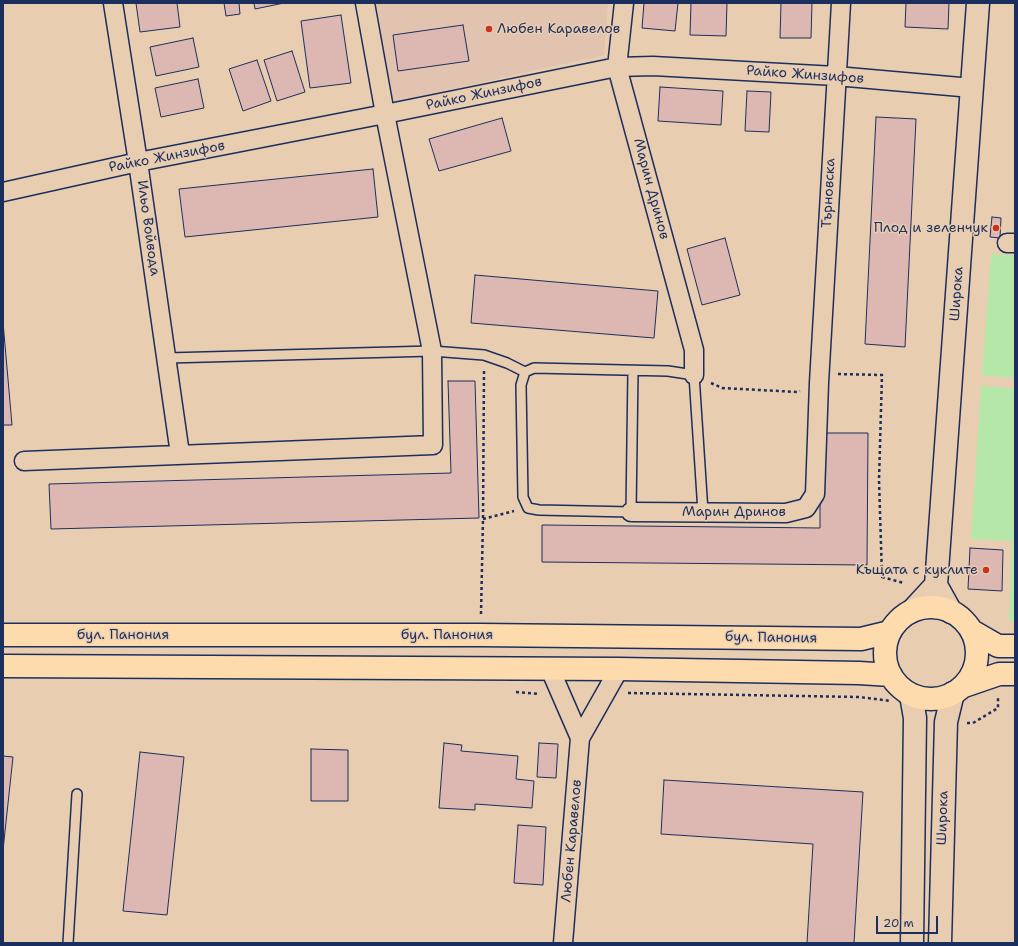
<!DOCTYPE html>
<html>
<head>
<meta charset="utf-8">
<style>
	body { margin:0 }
	#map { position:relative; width:1018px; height:946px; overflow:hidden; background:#e9cdb0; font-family:"Shantell Sans",sans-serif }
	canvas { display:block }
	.frame { position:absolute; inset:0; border:4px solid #1b2f5e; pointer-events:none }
	.scale { position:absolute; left:876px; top:916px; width:62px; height:18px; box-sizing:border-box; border:2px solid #1b2f5e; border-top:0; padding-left:5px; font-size:12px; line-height:14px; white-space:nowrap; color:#1b2f5e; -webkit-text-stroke:3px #e9cdb0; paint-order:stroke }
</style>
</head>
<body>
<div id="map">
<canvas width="1018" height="946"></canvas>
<div class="frame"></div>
<div class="scale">20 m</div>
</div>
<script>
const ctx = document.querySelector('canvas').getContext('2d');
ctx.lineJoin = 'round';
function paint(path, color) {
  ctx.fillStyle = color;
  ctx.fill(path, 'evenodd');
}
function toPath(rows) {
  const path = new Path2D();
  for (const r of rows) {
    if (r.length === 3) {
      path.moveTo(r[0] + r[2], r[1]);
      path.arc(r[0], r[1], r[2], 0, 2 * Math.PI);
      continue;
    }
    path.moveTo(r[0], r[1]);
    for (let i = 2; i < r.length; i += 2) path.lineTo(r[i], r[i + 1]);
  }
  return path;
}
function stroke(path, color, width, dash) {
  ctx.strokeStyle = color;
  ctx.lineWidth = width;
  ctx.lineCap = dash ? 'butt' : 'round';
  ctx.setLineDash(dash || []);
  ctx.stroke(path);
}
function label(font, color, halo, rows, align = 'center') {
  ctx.font = font + ' "Shantell Sans",sans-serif';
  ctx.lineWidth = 3;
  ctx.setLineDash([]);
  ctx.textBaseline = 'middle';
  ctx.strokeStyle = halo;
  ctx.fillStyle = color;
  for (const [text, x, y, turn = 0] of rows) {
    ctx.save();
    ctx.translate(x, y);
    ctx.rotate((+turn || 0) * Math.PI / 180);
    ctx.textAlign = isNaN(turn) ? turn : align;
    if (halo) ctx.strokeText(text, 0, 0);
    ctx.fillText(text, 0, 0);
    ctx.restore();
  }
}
paint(toPath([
	[368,3,608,3,604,55,385,104]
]), '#e1c3af');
paint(toPath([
	[991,254,1015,255,1015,378,982,376],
	[981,386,1015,388,1015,621,1009,621,1012,541,971,539]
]), '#b5e7a8');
const building = toPath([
	[136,3,177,3,180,27,140,32,136,3],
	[224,3,239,3,240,14,226,16,224,3],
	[254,3,284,3,255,9,254,3],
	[644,3,678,3,675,31,642,28,644,3],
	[691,3,727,3,726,36,690,35,691,3],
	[781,3,812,3,811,38,780,38,781,3],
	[906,3,949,3,948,29,905,27,906,3],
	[341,15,351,83,310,88,301,21,341,15],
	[463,25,469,61,398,71,393,35,463,25],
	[193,38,199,67,156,76,150,47,193,38],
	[292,51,305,92,277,101,264,60,292,51],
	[257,60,271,101,243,111,229,69,257,60],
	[198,79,204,108,161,117,155,88,198,79],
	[660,87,723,91,721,125,658,121,660,87],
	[747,91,771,92,769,132,745,131,747,91],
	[876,117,916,119,905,347,865,344,876,117],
	[502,118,511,151,439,171,429,139,502,118],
	[373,169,378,217,185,237,179,189,373,169],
	[992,217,1001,218,1000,238,990,237,992,217],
	[725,238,740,295,702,305,687,249,725,238],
	[475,275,658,291,654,338,471,323,475,275],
	[3,322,12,425,3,425,3,322],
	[448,381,475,381,479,518,51,529,49,484,451,473,448,381],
	[820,433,868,433,867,565,542,562,542,525,820,528,820,433],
	[970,548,1003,550,1002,591,968,589,970,548],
	[444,743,462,745,461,751,518,756,516,779,534,781,532,808,475,804,475,810,439,808,444,743],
	[539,743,558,744,556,778,537,777,539,743],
	[311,749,348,750,348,801,311,801,311,749],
	[140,752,184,757,167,915,123,911,140,752],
	[3,756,13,757,3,850,3,756],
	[664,780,863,792,854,943,807,943,813,844,661,834,664,780],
	[518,825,546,827,543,885,514,883,518,825]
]);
paint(building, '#ddb7b2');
stroke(building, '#1b2f5e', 1);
const lane = toPath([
	[167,358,432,351,484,355,507,363,525,372,521,385,523,497,528,508,539,510,631,512,633,371],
	[525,372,534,368,668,371,694,375,703,512],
	[68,943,77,794]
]);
const street = toPath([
	[113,3,138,162,180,454],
	[624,3,617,67,694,350,694,375],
	[3,192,138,162,385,114,617,67,653,66,836,76,972,88],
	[1007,243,1015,243],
	[24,461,433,445,432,351,385,114,365,3],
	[631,512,786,513,806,508,815,494,819,383,841,3],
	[550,669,580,738],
	[563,943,580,738,619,669]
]);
const secondary = toPath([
	[912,611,936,585],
	[951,612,936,585,978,3],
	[911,695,915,718,912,943],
	[940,943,946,722,953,693]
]);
const primary = toPath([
	[931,653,46],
	[972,631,998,646,1015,646],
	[3,635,480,635,861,639,890,632],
	[3,666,619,669,859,673,891,675],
	[964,686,999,674,1015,674]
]);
stroke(lane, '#1b2f5e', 12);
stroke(street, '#1b2f5e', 21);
stroke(secondary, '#1b2f5e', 25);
stroke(primary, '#1b2f5e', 25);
stroke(toPath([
	[838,374,882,375,879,480,882,577,904,583],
	[711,383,722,388,797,392,800,391],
	[483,519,514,511],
	[481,614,483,519,484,371],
	[516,692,539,694],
	[628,693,859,697,891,701],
	[967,723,973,723,998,708,998,696]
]), '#1b2f5e', 2.5, [3, 3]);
stroke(lane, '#e9cdb0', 9);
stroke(street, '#e9cdb0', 18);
stroke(secondary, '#e9cdb0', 22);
stroke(primary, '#fedbac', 22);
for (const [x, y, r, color] of [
	[489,29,4,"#c8321e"],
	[996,228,4,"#c8321e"],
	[986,570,4,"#c8321e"]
]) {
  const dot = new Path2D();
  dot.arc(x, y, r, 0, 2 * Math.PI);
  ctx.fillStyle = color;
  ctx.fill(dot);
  stroke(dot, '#e9cdb0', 1.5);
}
label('14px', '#1b2f5e', '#e9cdb0', [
	["Любен Каравелов",497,29,"left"],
	["Плод и зеленчук",988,228],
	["Къщата с куклите",978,570]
], 'right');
label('14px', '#1b2f5e', '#e9cdb0', [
	["Райко Жинзифов",805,75,4],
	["Райко Жинзифов",484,94,-12],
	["Райко Жинзифов",167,157,-11],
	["Марин Дринов",651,189,75],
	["Търновска",829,193,-87],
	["Ильо Войвода",148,228,82],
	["Широка",957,294,-86],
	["Марин Дринов",734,512],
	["бул. Панония",123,635],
	["бул. Панония",447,635],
	["бул. Панония",771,638,1],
	["Широка",943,818,-88],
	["Любен Каравелов",572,841,-85]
]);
</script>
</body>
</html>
